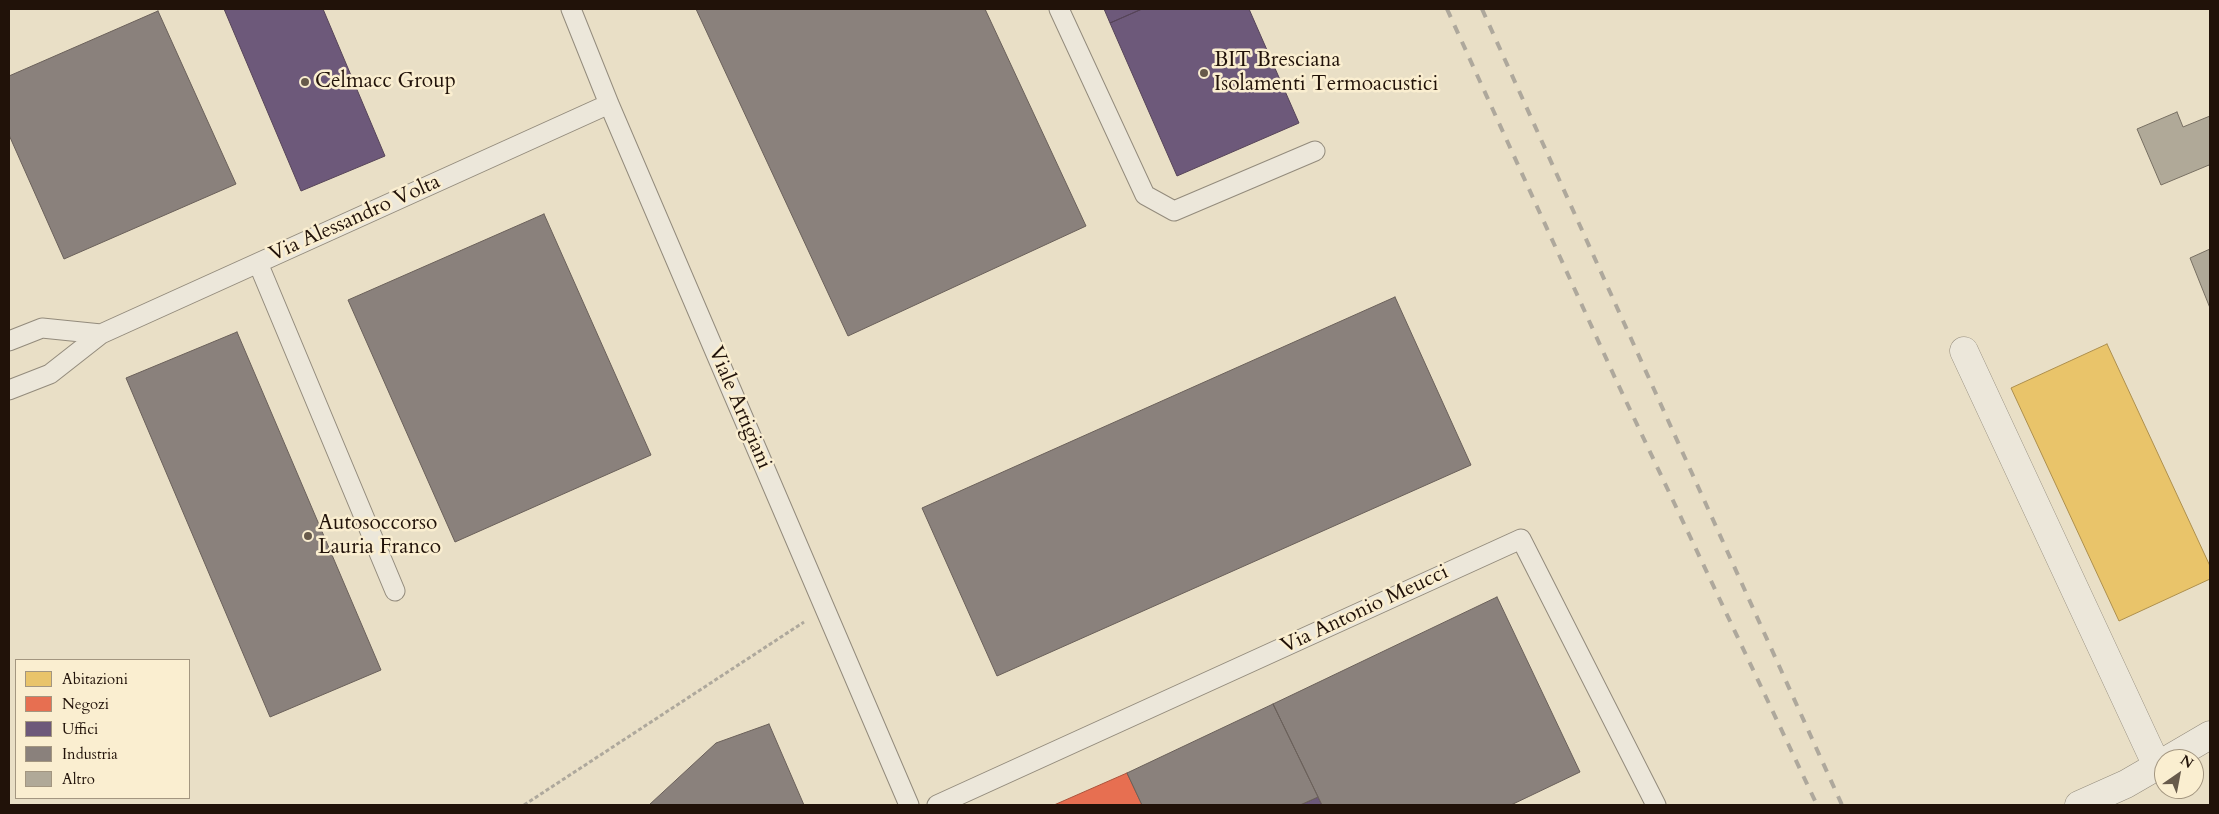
<!DOCTYPE html>
<html>
<head>
<meta charset="utf-8">
<style>
	body { margin:0 }
	#map { position:relative; width:2219px; height:814px; overflow:hidden; background:#e9dfc6; font-family:Cardo,serif }
	canvas { display:block }
	.frame { position:absolute; inset:0; border:10px solid #211209; pointer-events:none }
	.legend { position:absolute; left:15px; top:659px; width:175px; height:140px; box-sizing:border-box; background:#faeed0; border:1px solid #a39680; margin:0; padding:6px 9px; list-style:none; font-size:15px; color:#211209 }
	.legend li { display:flex; align-items:center; gap:10px; height:25px }
	.legend b { width:25px; border:1px solid #a39680 }
	.north { position:absolute; left:2154px; top:749px; width:50px; height:50px; box-sizing:border-box; background:#faeed0; border:1px solid #a39680; border-radius:50%; rotate:33deg; font-size:14px; font-weight:700; line-height:20px; text-align:center; color:#211209 }
	.north::after { content:''; display:block; margin:auto; width:18px; height:22px; background:#675a4b; clip-path:polygon(50% 0,100% 100%,50% 72%,0 100%) }
</style>
</head>
<body>
<div id="map">
<canvas width="2219" height="814"></canvas>
<div class="frame"></div>
<ul class="legend">
<li><b style="height:14px;background:#e9c46a"></b>Abitazioni</li>
<li><b style="height:14px;background:#e76f51"></b>Negozi</li>
<li><b style="height:14px;background:#6d597a"></b>Uffici</li>
<li><b style="height:14px;background:#8a817c"></b>Industria</li>
<li><b style="height:14px;background:#b0a998"></b>Altro</li>
</ul>
<div class="north">N</div>
</div>
<script>
const ctx = document.querySelector('canvas').getContext('2d');
ctx.lineJoin = 'round';
function paint(path, color) {
  ctx.fillStyle = color;
  ctx.fill(path, 'evenodd');
}
function toPath(rows) {
  const path = new Path2D();
  for (const r of rows) {
    path.moveTo(r[0], r[1]);
    for (let i = 2; i < r.length; i += 2) path.lineTo(r[i], r[i + 1]);
  }
  return path;
}
function stroke(path, color, width, dash) {
  ctx.strokeStyle = color;
  ctx.lineWidth = width;
  ctx.lineCap = dash ? 'butt' : 'round';
  ctx.setLineDash(dash || []);
  ctx.stroke(path);
}
function label(font, color, halo, rows, align = 'center') {
  ctx.font = font + ' Cardo,serif';
  ctx.lineWidth = 5;
  ctx.setLineDash([]);
  ctx.textBaseline = 'middle';
  ctx.strokeStyle = halo;
  ctx.fillStyle = color;
  for (const [text, x, y, turn = 0] of rows) {
    ctx.save();
    ctx.translate(x, y);
    ctx.rotate((+turn || 0) * Math.PI / 180);
    ctx.textAlign = isNaN(turn) ? turn : align;
    if (halo) ctx.strokeText(text, 0, 0);
    ctx.fillText(text, 0, 0);
    ctx.restore();
  }
}
const homes = toPath([
	[2107,344,2210,566,2210,579,2119,621,2011,388,2107,344]
]);
paint(homes, '#e9c46a');
stroke(homes, '#ad8f4d', 1);
const shops = toPath([
	[1127,773,1142,805,1054,805,1127,773]
]);
paint(shops, '#e76f51');
stroke(shops, '#ac533b', 1);
const offices = toPath([
	[224,9,323,9,385,156,301,191,224,9],
	[1104,9,1142,9,1110,23,1104,9],
	[1142,9,1249,9,1299,123,1177,176,1110,23,1142,9],
	[1318,797,1322,805,1300,805,1318,797]
]);
paint(offices, '#6d597a');
stroke(offices, '#564458', 1);
const industry = toPath([
	[696,9,985,9,1086,226,848,336,696,9],
	[158,11,236,184,64,259,9,135,9,76,158,11],
	[544,214,651,455,455,542,348,300,544,214],
	[1395,297,1471,465,997,676,922,508,1395,297],
	[237,332,381,670,270,717,126,378,237,332],
	[1497,597,1580,772,1511,805,1322,805,1273,704,1497,597],
	[1273,704,1318,797,1300,805,1142,805,1127,773,1273,704],
	[769,724,804,805,649,805,716,743,769,724]
]);
paint(industry, '#8a817c');
stroke(industry, '#6a605a', 1);
const building = toPath([
	[2177,112,2183,127,2210,116,2210,168,2209,165,2161,185,2137,129,2177,112],
	[2210,249,2210,308,2190,258,2210,249]
]);
paint(building, '#b0a998');
stroke(building, '#776f62', 1);
const service = toPath([
	[571,9,609,104,909,805],
	[1059,9,1145,195,1174,211,1315,151],
	[258,263,395,591],
	[9,341,42,328,101,334],
	[9,390,50,374,101,334,609,104],
	[937,805,1521,539,1656,805]
]);
const minor = toPath([
	[1964,351,2157,766],
	[2169,759,2210,735],
	[2079,805,2126,784,2164,762]
]);
stroke(service, '#938b7c', 21);
stroke(minor, '#938b7c', 29);
stroke(toPath([
	[524,805,804,622]
]), '#aea89c', 3, [4, 2.5]);
stroke(service, '#ece7da', 19);
stroke(minor, '#ece7da', 28);
stroke(toPath([
	[1447,9,1616,380,1817,805],
	[1482,9,1842,805]
]), '#aea89c', 4, [9, 9]);
for (const [x, y, r, color] of [
	[1204,73,5,"#675a4b"],
	[305,82,5,"#675a4b"],
	[308,536,5,"#675a4b"]
]) {
  const dot = new Path2D();
  dot.arc(x, y, r, 0, 2 * Math.PI);
  ctx.fillStyle = color;
  ctx.fill(dot);
  stroke(dot, '#faeed0', 2);
}
label('21px', '#211209', '#faeed0', [
	["BIT Bresciana",1214,61],
	["Isolamenti Termoacustici",1214,85],
	["Celmacc Group",315,82],
	["Autosoccorso",318,524],
	["Lauria Franco",318,548]
], 'left');
label('21px', '#211209', '#faeed0', [
	["Via Alessandro Volta",355,219,-24],
	["Viale Artigiani",739,408,67],
	["Via Antonio Meucci",1365,610,-25]
]);
</script>
</body>
</html>
